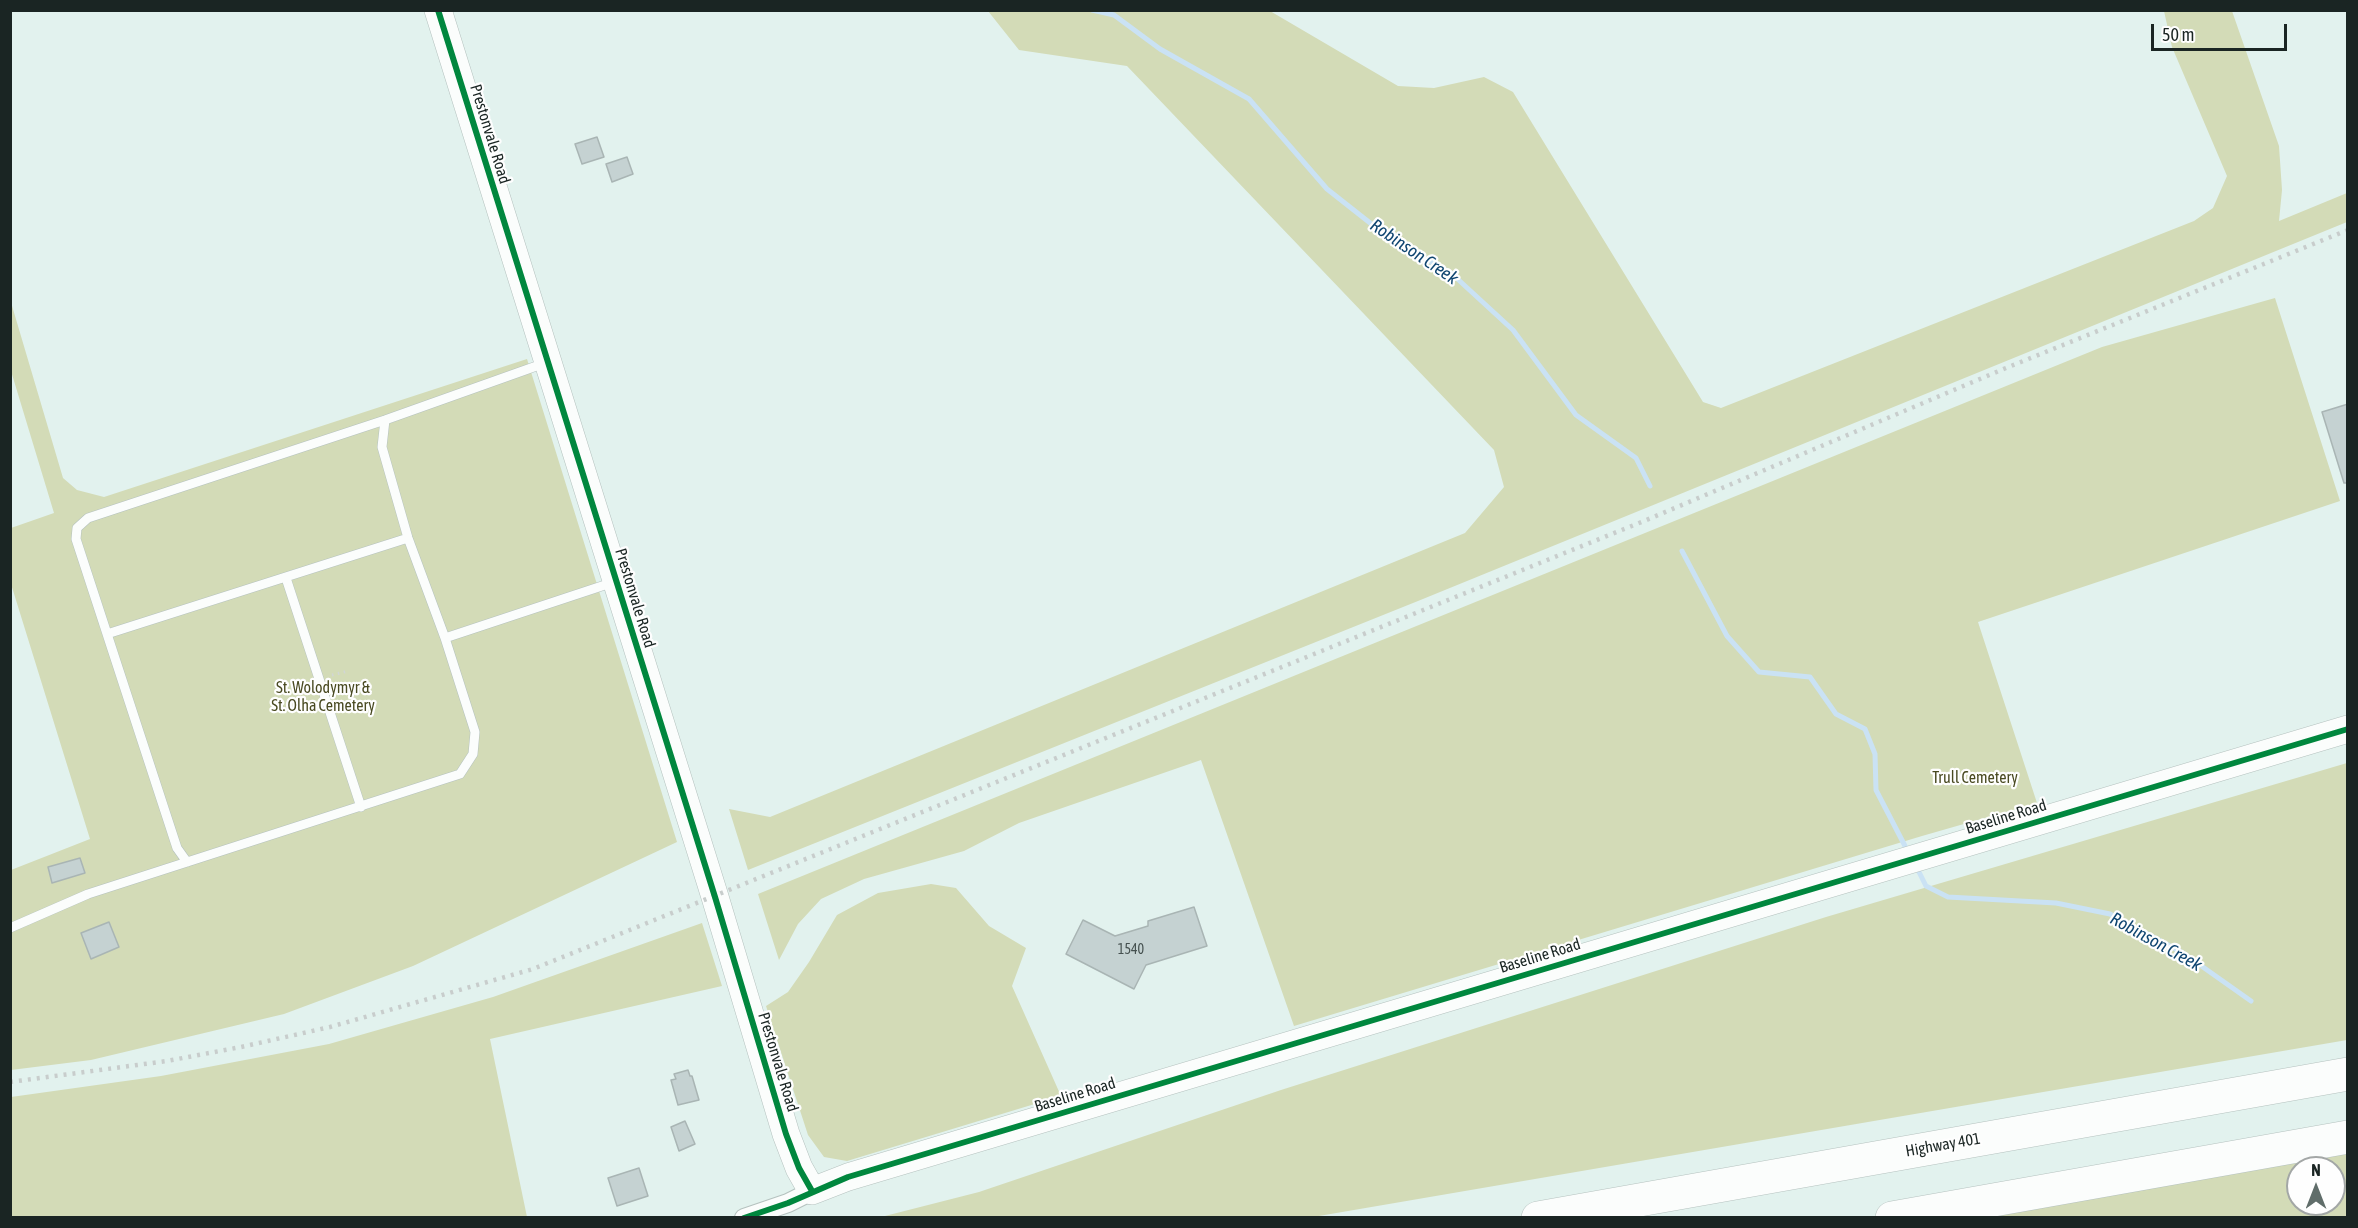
<!DOCTYPE html>
<html>
<head>
<meta charset="utf-8">
<style>
	body { margin:0 }
	#map { position:relative; width:2358px; height:1228px; overflow:hidden; background:#e2f2ee; font-family:"Asap Condensed",sans-serif }
	canvas { display:block }
	.frame { position:absolute; inset:0; border:12px solid #1a2523; pointer-events:none }
	.north { position:absolute; left:2286px; top:1156px; width:60px; height:60px; box-sizing:border-box; background:#fefefe; border:2px solid #a3a7a6; border-radius:50%; rotate:0deg; font-size:16px; font-weight:700; line-height:24px; text-align:center; color:#1a2523 }
	.north::after { content:''; display:block; margin:auto; width:21px; height:27px; background:#606d6a; clip-path:polygon(50% 0,100% 100%,50% 72%,0 100%) }
	.scale { position:absolute; left:2151px; top:24px; width:136px; height:27px; box-sizing:border-box; border:3px solid #1a2523; border-top:0; padding-left:8px; font-size:18px; line-height:21px; white-space:nowrap; color:#1a2523; -webkit-text-stroke:4px #fefefe; paint-order:stroke }
</style>
</head>
<body>
<div id="map">
<canvas width="2358" height="1228"></canvas>
<div class="frame"></div>
<div class="north">N</div>
<div class="scale">50 m</div>
</div>
<script>
const ctx = document.querySelector('canvas').getContext('2d');
ctx.lineJoin = 'round';
function paint(path, color) {
  ctx.fillStyle = color;
  ctx.fill(path, 'evenodd');
}
function toPath(rows) {
  const path = new Path2D();
  for (const r of rows) {
    path.moveTo(r[0], r[1]);
    for (let i = 2; i < r.length; i += 2) path.lineTo(r[i], r[i + 1]);
  }
  return path;
}
function stroke(path, color, width, dash) {
  ctx.strokeStyle = color;
  ctx.lineWidth = width;
  ctx.lineCap = dash ? 'butt' : 'round';
  ctx.setLineDash(dash || []);
  ctx.stroke(path);
}
function label(font, color, halo, rows, align = 'center') {
  ctx.font = font + ' "Asap Condensed",sans-serif';
  ctx.lineWidth = 4.5;
  ctx.setLineDash([]);
  ctx.textBaseline = 'middle';
  ctx.strokeStyle = halo;
  ctx.fillStyle = color;
  for (const [text, x, y, turn = 0] of rows) {
    ctx.save();
    ctx.translate(x, y);
    ctx.rotate((+turn || 0) * Math.PI / 180);
    ctx.textAlign = isNaN(turn) ? turn : align;
    if (halo) ctx.strokeText(text, 0, 0);
    ctx.fillText(text, 0, 0);
    ctx.restore();
  }
}
paint(toPath([
	[988,11,1270,11,1398,86,1434,88,1484,77,1513,92,1703,402,1721,408,2194,221,2213,208,2227,176,2172,47,2164,11,2232,11,2279,146,2282,190,2279,221,2347,193,2347,222,1418,601,748,870,729,809,770,817,1465,533,1504,487,1494,450,1127,66,1019,50],
	[2275,298,2340,501,1978,622,2037,803,1922,836,1294,1026,1201,760,1019,823,964,851,864,879,821,899,798,924,779,960,758,894,2102,347],
	[10,299,63,478,77,490,104,497,527,359,677,842,413,966,284,1014,91,1060,11,1070,11,870,90,839,11,584,11,528,54,513,11,371],
	[2347,763,2347,1040,1313,1217,881,1217,979,1192,1281,1090,1826,917],
	[931,884,956,888,989,926,1026,948,1012,986,1061,1096,847,1161,824,1157,808,1135,766,1006,788,992,809,962,837,915,878,893],
	[702,923,722,986,490,1039,527,1217,11,1217,11,1097,161,1076,329,1044,493,997],
	[2347,1152,2347,1217,1975,1218],
	[2298,1168,2334,1168,2334,1204,2298,1204]
]), '#d3dbb7');
stroke(toPath([
	[1092,10,1114,15,1160,49,1249,99,1327,189,1393,241,1451,273,1513,330,1576,415,1636,458,1650,486],
	[1682,551,1727,636,1759,672,1810,677,1836,714,1865,729,1875,754,1876,790,1905,846],
	[1919,872,1926,886,1948,897,2056,903,2110,914,2183,953,2251,1001]
]), '#cae2f4', 5);
const building = toPath([
	[597,137,604,157,582,164,575,144,597,137],
	[627,157,633,174,612,182,606,164,627,157],
	[2348,404,2348,483,2344,483,2322,412,2348,404],
	[80,858,85,873,52,883,48,867,80,858],
	[1194,907,1207,946,1146,965,1134,989,1066,954,1083,920,1115,936,1148,926,1148,921,1194,907],
	[109,922,119,947,91,959,81,933,109,922],
	[688,1070,690,1076,692,1076,699,1100,678,1105,671,1080,676,1079,674,1074,688,1070],
	[685,1121,695,1144,679,1151,671,1127,685,1121],
	[639,1168,648,1196,617,1206,608,1178,639,1168]
]);
paint(building, '#c5d2d2');
stroke(building, '#a9b5b4', 1.5);
const lane = toPath([
	[385,420,382,447,408,538,445,638],
	[286,578,361,807],
	[107,634,408,538],
	[187,862,177,848,76,539,77,528,88,518,385,420,545,363],
	[10,928,88,894,460,774,473,754,475,732,445,638,614,582]
]);
const street = toPath([
	[744,1218,788,1203,812,1191]
]);
const secondary = toPath([
	[438,10,715,897,786,1134,799,1168,812,1191,848,1177,2348,729]
]);
const highway = toPath([
	[1538,1218,2348,1074],
	[1892,1218,2348,1137]
]);
stroke(lane, '#b5c2bf', 10);
stroke(street, '#b5c2bf', 20);
stroke(secondary, '#b5c2bf', 28);
stroke(highway, '#b5c2bf', 34);
stroke(toPath([
	[332,675,348,671]
]), '#d1d6d4', 3, [1.5, 4.5]);
stroke(lane, '#fbfdfc', 9);
stroke(street, '#fbfdfc', 18);
stroke(secondary, '#fbfdfc', 27);
stroke(highway, '#fbfdfc', 33);
stroke(toPath([
	[10,1082,167,1061,241,1047,330,1027,533,969,1644,521,2006,368,2348,230]
]), '#c8cdcc', 4.5, [3, 6]);
stroke(toPath([
	[438,10,715,897,786,1134,799,1168,812,1191],
	[744,1218,788,1203,848,1177,2348,729]
]), '#00873e', 6);
label('14px', '#45504f', null, [
	["1540",1131,950]
]);
label('16px', '#1a2523', '#fefefe', [
	["Prestonvale Road",490,134,73],
	["Prestonvale Road",635,598,73],
	["Baseline Road",2006,817,-17],
	["Baseline Road",1540,956,-17],
	["Prestonvale Road",778,1062,73],
	["Baseline Road",1075,1095,-17],
	["Highway 401",1943,1145,-10]
]);
label('16px', '#494a21', '#fefefe', [
	["St. Wolodymyr &",323,688],
	["St. Olha Cemetery",323,706],
	["Trull Cemetery",1975,778]
]);
label('italic 18px', '#0f4570', '#fefefe', [
	["Robinson Creek",1414,252,34],
	["Robinson Creek",2156,942,29]
]);
</script>
</body>
</html>
